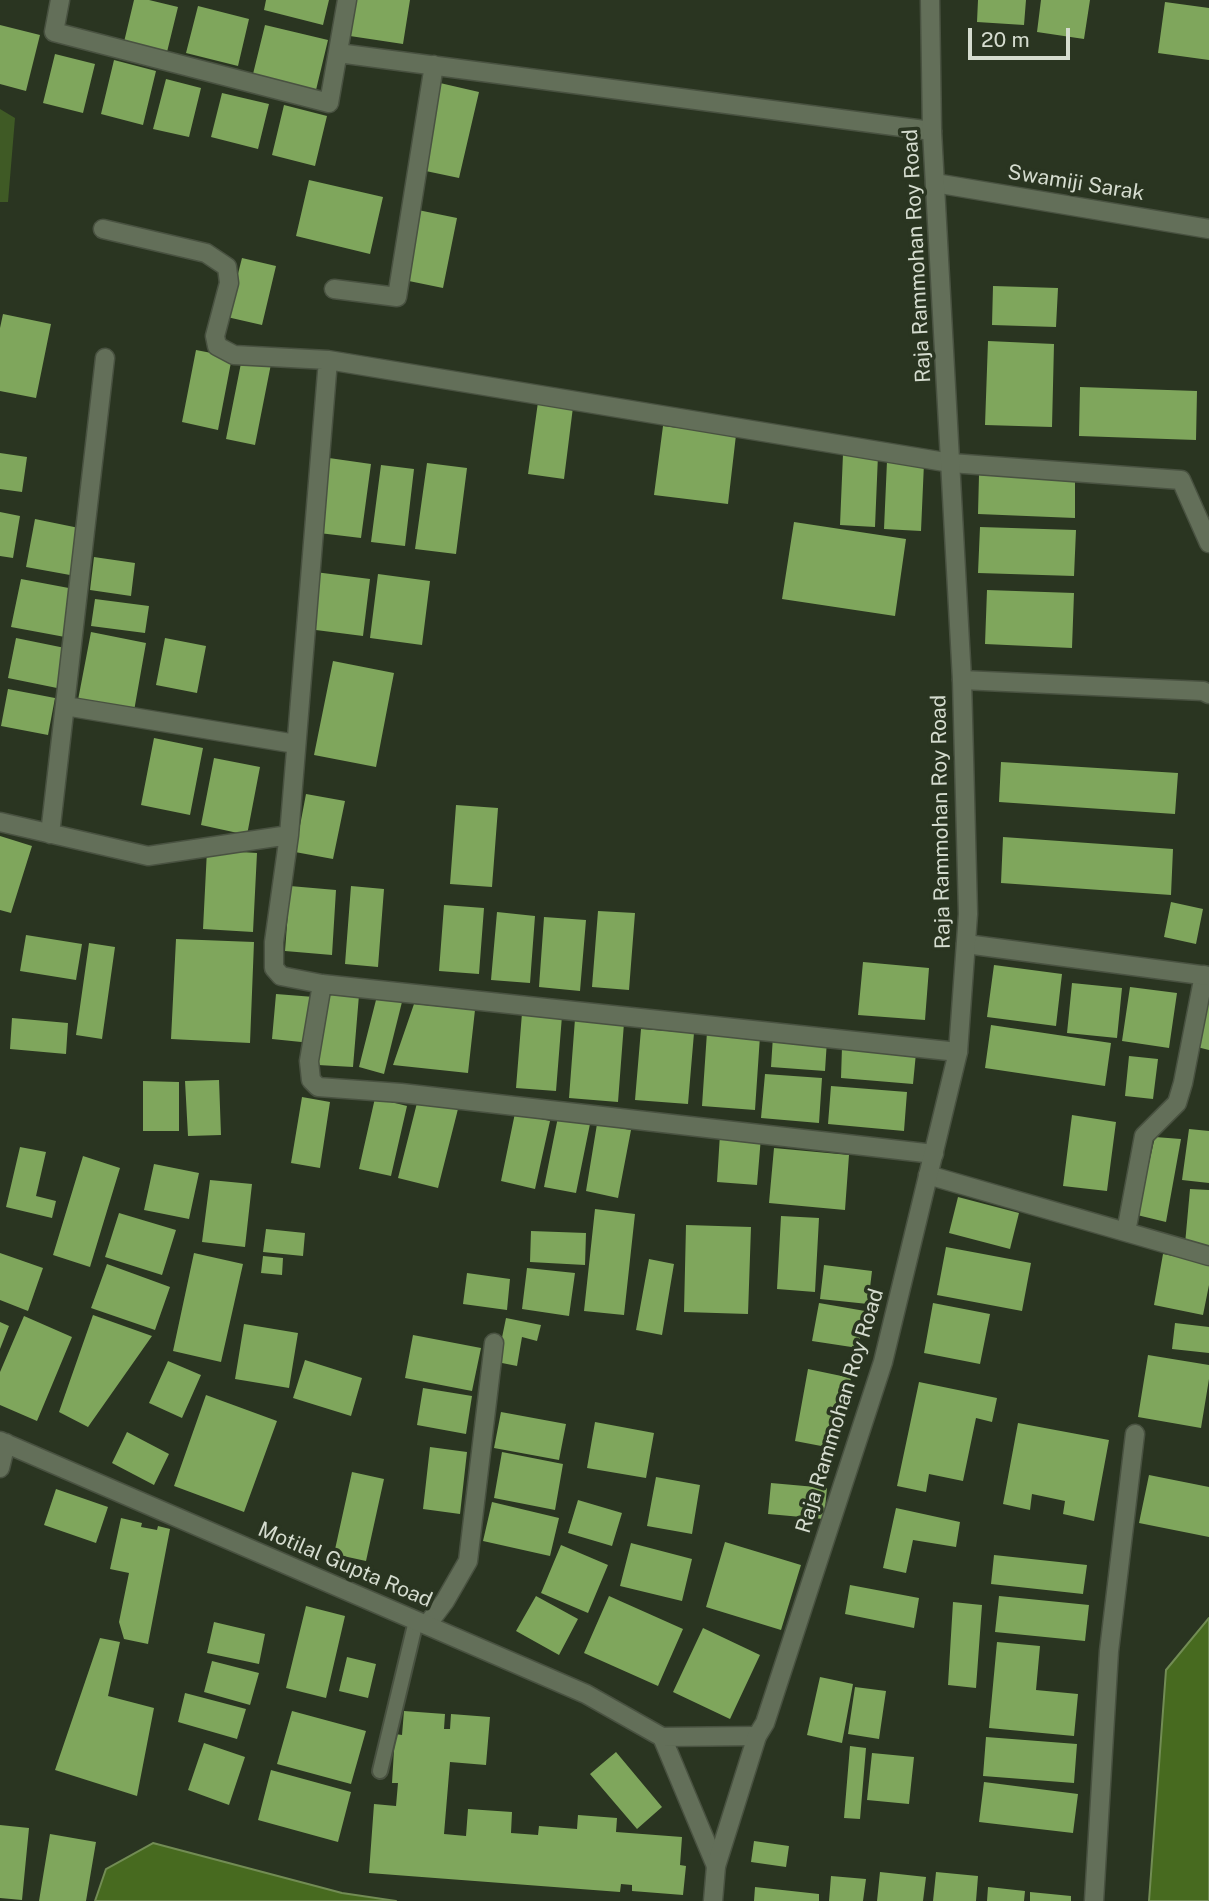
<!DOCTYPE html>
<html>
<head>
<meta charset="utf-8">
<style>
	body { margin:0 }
	#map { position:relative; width:1209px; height:1901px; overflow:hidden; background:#2a3521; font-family:"Public Sans",sans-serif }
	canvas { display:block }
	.scale { position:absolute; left:968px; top:28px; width:102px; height:32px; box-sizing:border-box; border:4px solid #d5dccf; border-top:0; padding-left:9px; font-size:21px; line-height:24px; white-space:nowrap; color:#d5dccf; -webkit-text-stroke:5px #2a3521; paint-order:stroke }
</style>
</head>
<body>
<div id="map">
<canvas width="1209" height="1901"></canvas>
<div class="scale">20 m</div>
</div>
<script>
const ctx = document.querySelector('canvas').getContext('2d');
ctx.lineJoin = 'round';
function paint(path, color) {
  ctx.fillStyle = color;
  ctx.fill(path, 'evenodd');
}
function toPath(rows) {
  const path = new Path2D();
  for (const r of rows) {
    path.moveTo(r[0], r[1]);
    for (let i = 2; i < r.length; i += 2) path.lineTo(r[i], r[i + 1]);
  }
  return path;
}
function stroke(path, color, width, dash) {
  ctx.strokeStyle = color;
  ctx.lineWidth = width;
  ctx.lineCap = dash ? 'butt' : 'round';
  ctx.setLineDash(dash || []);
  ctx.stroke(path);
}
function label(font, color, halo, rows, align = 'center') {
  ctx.font = font + ' "Public Sans",sans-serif';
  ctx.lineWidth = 7;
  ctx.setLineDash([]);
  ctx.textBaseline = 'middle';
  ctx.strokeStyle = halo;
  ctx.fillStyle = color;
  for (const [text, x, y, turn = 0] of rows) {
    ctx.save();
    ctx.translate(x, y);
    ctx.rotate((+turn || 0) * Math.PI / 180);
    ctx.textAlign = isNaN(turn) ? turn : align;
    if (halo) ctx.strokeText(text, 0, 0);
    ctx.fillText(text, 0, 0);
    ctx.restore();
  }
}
paint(toPath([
	[0,109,15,118,8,202,0,202]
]), '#3f5a25');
const water = toPath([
	[1209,1618,1209,1901,1149,1901,1166,1670,1209,1618],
	[153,1843,342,1893,396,1901,95,1901,106,1869,153,1843]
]);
paint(water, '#476a1f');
stroke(water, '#728c54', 2);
paint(toPath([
	[134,0,149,0,178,7,167,52,124,42],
	[266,0,329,0,323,25,264,10],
	[356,0,410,0,403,44,350,36],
	[978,0,1026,0,1024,25,977,22],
	[1041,0,1090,0,1084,39,1037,32],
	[1165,2,1209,8,1209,60,1158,53],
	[198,6,249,19,238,66,186,53],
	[0,25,40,35,26,91,0,84],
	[265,25,328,40,316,90,253,74],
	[55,54,95,64,83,113,43,103],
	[114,60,156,71,143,125,101,114],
	[166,79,201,88,189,137,153,129],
	[440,83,479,92,459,178,421,170],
	[222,93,269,104,258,149,211,137],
	[284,105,327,116,315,166,272,155],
	[309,180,383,197,370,254,296,236],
	[418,210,457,218,443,288,404,280],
	[242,258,276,266,262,325,227,317],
	[993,286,1058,288,1056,327,992,325],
	[3,314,51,324,36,398,0,391,0,328],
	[988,341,1054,344,1052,427,985,425],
	[196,350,232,357,218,430,182,422],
	[242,358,271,364,255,445,226,439],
	[1080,387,1197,391,1196,440,1079,436],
	[538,402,573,407,564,479,528,474],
	[663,426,736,435,728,504,654,495],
	[0,453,27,457,22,492,0,489],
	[843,454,878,455,875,527,840,525],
	[329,458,371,464,361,538,319,533],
	[887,461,924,463,921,531,884,529],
	[427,463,467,468,456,554,415,549],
	[381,465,414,469,405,546,371,542],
	[979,475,1075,478,1075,518,978,514],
	[0,512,20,516,13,558,0,556],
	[35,519,79,528,70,575,26,567],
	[794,522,906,539,895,616,782,599],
	[980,527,1076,530,1074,576,978,573],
	[94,557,135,563,131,596,90,590],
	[315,572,370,579,363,636,308,629],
	[378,574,430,581,422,645,370,638],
	[21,579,74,589,65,637,11,627],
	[987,590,1074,593,1072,648,985,644],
	[95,599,149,606,145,633,91,626],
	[91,632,146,643,134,711,78,700],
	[16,638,65,648,57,688,8,678],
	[165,638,206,646,197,693,156,685],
	[333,661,394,673,376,767,314,755],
	[8,689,55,698,48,735,1,726],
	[154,738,203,748,190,815,141,805],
	[214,758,260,767,247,835,201,825],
	[1001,762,1178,773,1175,814,999,802],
	[306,794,345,801,333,859,295,852],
	[456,805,498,808,492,887,450,884],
	[0,836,32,846,11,913,0,910],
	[1003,837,1173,849,1171,895,1001,883],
	[207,850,257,853,253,932,203,929],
	[290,886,336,890,332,955,285,951],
	[351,886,384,889,378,967,345,964],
	[1171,902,1203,909,1196,944,1164,937],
	[444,905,484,908,479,974,439,971],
	[598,911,635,913,629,990,592,987],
	[497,912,535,916,530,983,491,980],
	[544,917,586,920,580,991,539,987],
	[26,935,82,944,76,980,20,971],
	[176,939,254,942,250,1043,171,1039],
	[89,943,115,947,102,1039,76,1035],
	[863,962,929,968,925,1020,858,1015],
	[994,965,1062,974,1056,1026,987,1017],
	[1072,983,1122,988,1117,1038,1067,1033],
	[1130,987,1177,993,1169,1048,1122,1041],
	[324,992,359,995,353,1067,318,1065],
	[276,994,314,997,311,1043,272,1039],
	[377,996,402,1002,384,1074,359,1067],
	[1201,996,1209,998,1209,1050,1193,1046],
	[414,1004,475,1010,468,1073,393,1065],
	[522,1013,562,1016,556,1091,516,1088],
	[12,1018,68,1023,66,1054,10,1049],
	[575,1019,624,1023,618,1102,569,1098],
	[991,1025,1111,1043,1105,1086,985,1068],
	[641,1029,694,1033,688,1104,635,1100],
	[707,1032,760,1036,755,1110,702,1106],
	[773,1036,827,1040,825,1071,771,1067],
	[842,1047,916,1053,913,1084,841,1078],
	[1129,1056,1158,1059,1153,1099,1125,1096],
	[765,1074,822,1078,819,1123,761,1118],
	[219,1080,221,1135,188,1136,185,1081],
	[143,1081,179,1082,179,1131,143,1131],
	[831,1086,907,1092,904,1131,828,1124],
	[302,1097,330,1102,320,1168,291,1163],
	[375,1098,407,1106,391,1176,359,1169],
	[418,1099,458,1109,438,1188,398,1178],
	[515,1113,550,1121,535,1189,501,1181],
	[1072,1115,1116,1122,1107,1191,1063,1186],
	[558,1117,590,1124,576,1193,544,1187],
	[597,1124,631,1130,618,1198,586,1191],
	[1189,1129,1209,1131,1209,1183,1182,1180],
	[720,1134,761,1137,757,1185,717,1182],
	[1155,1137,1181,1139,1166,1222,1137,1215],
	[20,1147,46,1152,36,1196,56,1201,52,1218,6,1207],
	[774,1148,849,1155,845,1210,769,1203],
	[83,1156,120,1168,90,1267,53,1255],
	[154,1164,199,1173,189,1219,144,1210],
	[210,1180,252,1184,245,1247,202,1242],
	[1190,1189,1209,1190,1209,1247,1185,1244],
	[958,1197,1019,1213,1010,1249,949,1233],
	[595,1209,635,1214,624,1315,584,1311],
	[119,1213,176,1230,162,1275,105,1257],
	[781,1216,819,1218,815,1292,777,1289],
	[686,1225,751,1227,748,1314,684,1312],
	[266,1229,305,1233,303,1256,263,1252],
	[531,1231,586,1233,585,1265,530,1262],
	[946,1247,1031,1263,1022,1311,937,1295],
	[0,1253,43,1268,28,1311,0,1300],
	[194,1253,243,1264,221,1362,173,1351],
	[1163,1254,1209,1263,1209,1285,1203,1315,1154,1305],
	[263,1256,283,1258,282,1275,261,1273],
	[649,1259,674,1264,662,1335,636,1330],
	[107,1264,170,1287,155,1330,91,1308],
	[824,1265,872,1271,868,1304,820,1299],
	[527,1268,575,1273,569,1316,522,1309],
	[467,1273,510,1279,507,1310,463,1304],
	[819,1303,865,1311,858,1348,812,1341],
	[933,1303,990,1314,980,1364,924,1353],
	[93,1315,152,1336,88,1427,59,1412],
	[24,1316,72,1337,37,1421,0,1405,0,1372],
	[506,1318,541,1325,537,1341,522,1337,517,1366,497,1362],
	[0,1322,9,1326,0,1349],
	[1175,1323,1209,1327,1209,1353,1172,1349],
	[244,1324,298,1333,289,1388,235,1379],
	[413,1335,481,1348,472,1391,405,1378],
	[1148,1355,1209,1365,1209,1379,1201,1428,1138,1417],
	[305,1360,362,1378,351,1416,293,1398],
	[168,1361,201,1375,182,1418,149,1403],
	[808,1369,851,1378,837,1449,795,1441],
	[919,1382,997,1398,992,1422,976,1418,963,1481,929,1474,926,1492,897,1486],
	[423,1388,472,1396,466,1434,417,1425],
	[206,1395,277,1421,244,1512,174,1486],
	[501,1412,566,1424,559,1460,494,1448],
	[595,1422,654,1433,646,1478,587,1468],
	[1018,1423,1109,1440,1094,1521,1063,1514,1065,1501,1032,1494,1030,1510,1003,1504],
	[127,1432,169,1454,154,1485,112,1463],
	[430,1447,467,1452,460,1514,423,1509],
	[502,1452,563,1464,555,1510,494,1498],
	[352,1472,384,1479,366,1561,334,1554],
	[1149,1475,1209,1487,1209,1537,1139,1523],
	[656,1477,700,1485,692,1534,647,1526],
	[771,1483,827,1488,824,1519,768,1514],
	[56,1489,108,1507,96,1543,44,1525],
	[578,1500,622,1513,612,1546,568,1533],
	[492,1502,559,1518,550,1556,483,1541],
	[896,1508,960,1522,956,1547,913,1540,906,1573,883,1568],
	[121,1518,142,1523,141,1527,157,1530,158,1526,170,1529,148,1644,124,1639,119,1622,129,1573,110,1569],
	[725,1542,801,1565,781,1630,706,1607],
	[631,1543,692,1559,682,1601,620,1586],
	[561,1545,608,1565,588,1613,541,1593],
	[994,1555,1087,1565,1083,1594,991,1584],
	[850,1585,919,1598,914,1628,845,1614],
	[536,1596,578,1619,559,1655,516,1631],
	[609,1596,683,1629,658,1686,584,1653],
	[999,1596,1089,1605,1085,1641,995,1632],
	[953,1602,982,1605,976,1688,948,1685],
	[306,1606,345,1616,326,1698,286,1688],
	[214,1622,265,1634,259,1664,207,1653],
	[703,1628,760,1655,730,1719,673,1692],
	[100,1638,120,1642,108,1696,154,1708,137,1796,55,1770],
	[997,1642,1040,1646,1036,1690,1078,1694,1074,1736,989,1728],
	[347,1657,376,1664,368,1698,339,1691],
	[212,1661,259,1673,250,1705,204,1692],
	[820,1677,853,1684,842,1743,807,1735],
	[855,1687,886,1691,879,1739,848,1734],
	[185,1693,246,1709,237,1739,178,1722],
	[292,1711,366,1731,351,1784,277,1764],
	[404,1711,445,1714,444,1729,450,1729,451,1714,490,1717,486,1765,450,1762,444,1834,466,1836,468,1809,512,1812,511,1833,538,1835,539,1826,577,1829,578,1815,617,1818,616,1832,682,1837,680,1865,686,1866,683,1895,632,1891,632,1885,621,1884,620,1892,369,1873,374,1804,396,1806,398,1783,392,1783,395,1734,402,1735],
	[986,1737,1077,1744,1074,1783,983,1776],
	[204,1743,245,1757,229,1805,188,1790],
	[850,1746,866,1748,860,1819,844,1818],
	[616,1752,662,1807,637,1829,590,1774],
	[872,1753,914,1757,909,1804,867,1800],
	[271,1770,351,1792,338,1842,258,1820],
	[984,1782,1078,1794,1073,1833,979,1822],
	[0,1825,29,1828,22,1900,0,1898],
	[50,1834,96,1842,86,1901,39,1901],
	[754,1841,789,1846,786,1867,751,1862],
	[880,1872,926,1877,923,1901,877,1901],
	[936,1872,978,1876,976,1901,933,1901],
	[831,1876,866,1879,863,1901,829,1901],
	[755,1887,819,1894,819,1901,754,1901],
	[988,1887,1025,1891,1024,1901,987,1901],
	[1030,1892,1071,1896,1071,1901,1030,1901]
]), '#7fa65c');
const service = toPath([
	[380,1771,416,1621]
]);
const minor = toPath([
	[60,0,54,32,329,103,347,0],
	[338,53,932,131],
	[935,183,1209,229],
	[103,229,206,253,227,267,229,283,215,336,217,346,234,355,328,360,951,463,1181,480,1209,543],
	[334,289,397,297,434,65],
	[962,680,1203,691,1209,694],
	[65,706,296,744],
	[0,822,148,856,289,835,274,942,274,968,281,976,322,984,958,1052],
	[50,834,105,358],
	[289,835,328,360],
	[322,984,309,1061,311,1080,318,1087,401,1093,934,1154],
	[928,1175,1209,1256],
	[1126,1232,1144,1136,1177,1103,1183,1083,1204,975],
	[427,1625,445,1601,468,1561,494,1343],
	[1094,1901,1109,1651,1135,1434]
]);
const tertiary = toPath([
	[966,944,1209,976],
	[0,1441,586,1694,662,1737,757,1736],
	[0,1468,6,1443],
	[662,1737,716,1866]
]);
const secondary = toPath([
	[713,1901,716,1866,757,1736,765,1723,883,1362,958,1052,968,914,962,680,932,131,930,0]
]);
stroke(service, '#495241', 18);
stroke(minor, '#495241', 21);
stroke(tertiary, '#495241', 21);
stroke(secondary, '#495241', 21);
stroke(service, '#636f59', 14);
stroke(minor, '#636f59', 18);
stroke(tertiary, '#636f59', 18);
stroke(secondary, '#636f59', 18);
label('21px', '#d5dccf', '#2a3521', [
	["Swamiji Sarak",1076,183,9],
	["Raja Rammohan Roy Road",917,256,-93],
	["Raja Rammohan Roy Road",941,822,-91],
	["Raja Rammohan Roy Road",840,1411,-73],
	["Motilal Gupta Road",345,1565,23]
]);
</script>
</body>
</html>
